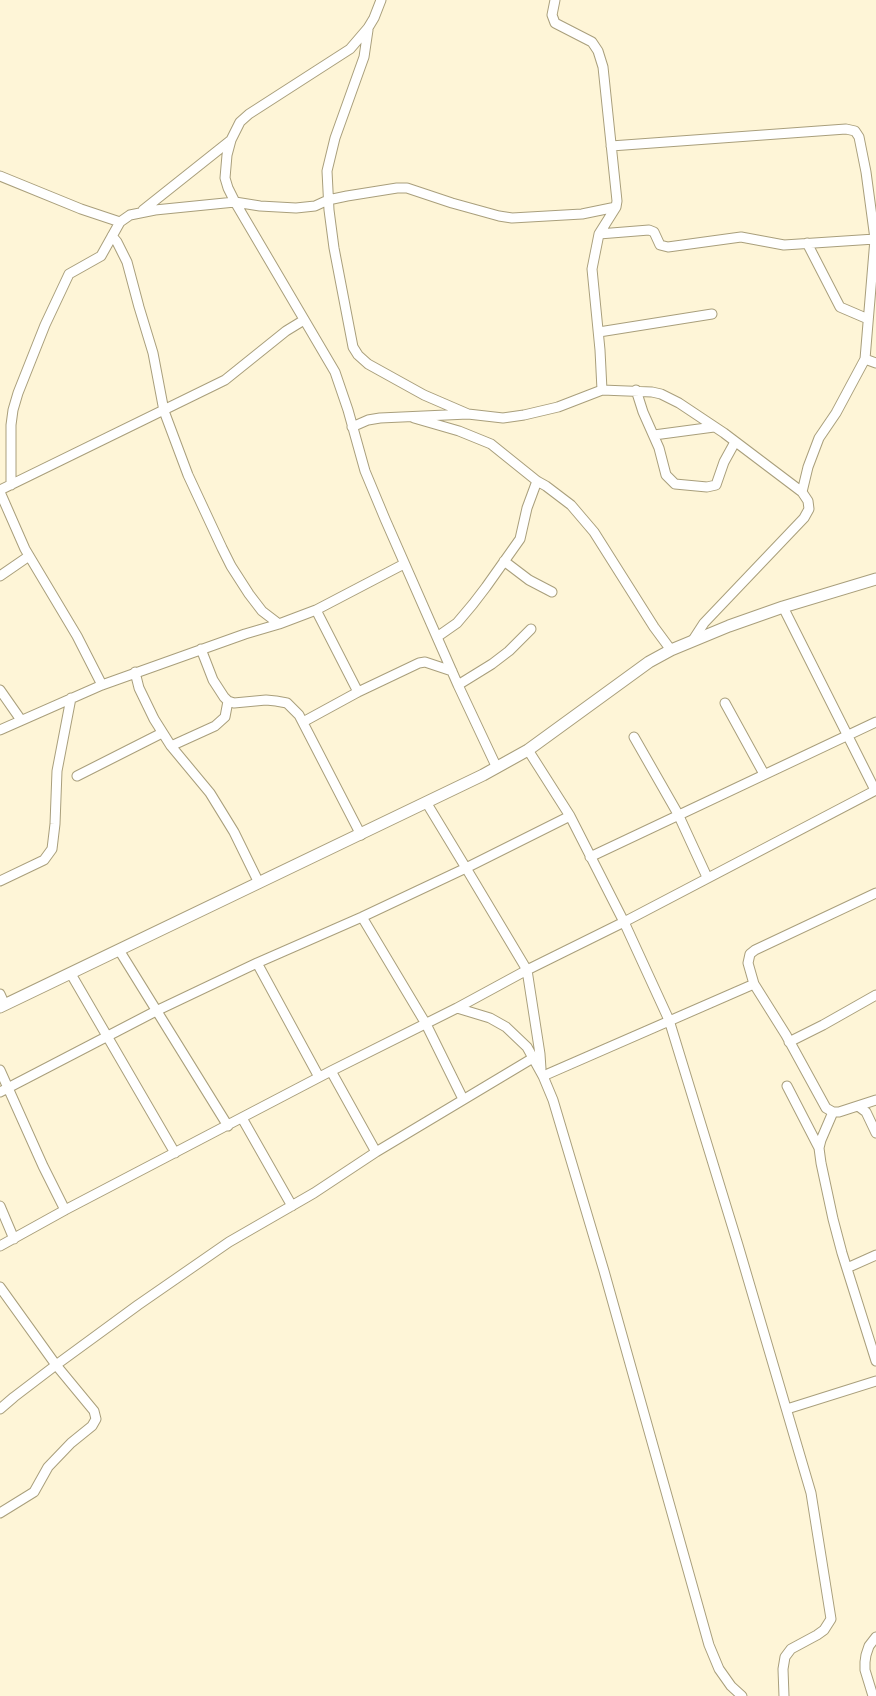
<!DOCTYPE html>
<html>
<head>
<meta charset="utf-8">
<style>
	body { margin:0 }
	canvas { display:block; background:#fef5d7 }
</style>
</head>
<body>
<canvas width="876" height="1696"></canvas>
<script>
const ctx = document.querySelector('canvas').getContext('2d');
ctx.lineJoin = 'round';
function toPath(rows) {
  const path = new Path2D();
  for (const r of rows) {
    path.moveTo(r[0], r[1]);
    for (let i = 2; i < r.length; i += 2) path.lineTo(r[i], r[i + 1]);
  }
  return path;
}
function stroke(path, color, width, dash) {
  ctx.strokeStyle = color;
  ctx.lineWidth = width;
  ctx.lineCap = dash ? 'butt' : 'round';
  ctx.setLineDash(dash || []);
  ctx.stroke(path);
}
const street = toPath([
	[381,0,374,18,368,28,350,49,249,114,240,122,231,140,227,155,225,178,228,188,235,202,335,372,348,410,365,471,385,519,458,685,497,768],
	[555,0,552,15,555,23,592,42,598,51,603,67,617,201,616,207,599,234,592,269,600,350,602,390,652,392,661,394,679,403,724,433,802,492,808,501,809,509,804,518,704,623,693,640],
	[368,30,364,57,335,138,327,171,329,210,334,248,353,347,358,355,368,364,424,395,468,414],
	[611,146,846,129,855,131,859,137,866,172,875,239,865,359,836,413,819,438,808,467,802,492],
	[0,176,81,209,120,222],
	[143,210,231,140],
	[599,234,649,230,654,232,660,245,668,247,741,237,784,245,875,239],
	[112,236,117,242,127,262,139,307,153,353,164,411,188,475,222,548,231,566,249,594,262,611,279,624],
	[807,243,840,307,868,319],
	[599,332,712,314],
	[865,359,876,363],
	[636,390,643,412,659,448,666,475,675,484,707,487,716,485,724,462,735,442],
	[414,418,459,431,491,444,537,481,546,486,571,505,594,532,654,627,671,650],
	[352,427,368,420,380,418,468,414,503,418,524,415,558,407,602,390],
	[654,435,714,427],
	[11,485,11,425,13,410,18,393,45,325,69,274,101,256,120,222,130,215,155,210,235,202,260,206,296,208,315,206,328,200,347,196,397,188,407,188,452,203,499,216,512,218,582,214,616,207],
	[0,490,225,380,286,331,304,320],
	[0,492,25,549,77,636,102,685],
	[504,561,529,580,552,592],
	[0,576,29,556],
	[783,607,875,790],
	[316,610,358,692],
	[437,637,457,623,473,604,486,587,520,539,527,508,537,481],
	[201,649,213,680,224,697,228,701,234,703,266,700,276,701,287,703,299,715,361,835],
	[135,672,139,688,154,719,171,746,210,793,234,832,259,883],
	[458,685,492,664,509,651,531,629],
	[0,690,21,720],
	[725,703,764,774],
	[303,722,358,692,419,663,425,662,452,671],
	[0,730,102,685,245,634,279,624,316,610,404,564],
	[634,737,678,814,707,877],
	[171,746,215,726,225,717,228,701],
	[528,750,570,816,624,922,669,1020,738,1245,811,1493,831,1619,824,1630,817,1635,791,1649,785,1657,783,1669,784,1696],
	[77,776,162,733],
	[426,802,466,868,570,816],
	[590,857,876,722],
	[0,881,44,860,52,849,55,824,57,771,71,698],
	[876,893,755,950,750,954,748,963,754,984,786,1035,826,1108,833,1112,839,1112,876,1100],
	[362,917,426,1024,463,1099],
	[119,950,228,1126],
	[257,963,362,917,466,868,527,970,624,922,876,790],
	[71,974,175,1153],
	[0,994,5,1005],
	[457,1008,527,970,540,1054,541,1069],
	[789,1042,823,1025,876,995],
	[0,1070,43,1166,65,1210],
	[331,1071,376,1152],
	[543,1076,754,984],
	[787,1086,819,1148],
	[0,1092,156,1011,257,963,319,1077],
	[858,1106,866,1112,876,1133],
	[833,1112,821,1140,819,1148,821,1163,833,1219,842,1253,876,1361],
	[242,1118,292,1206],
	[0,1206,14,1239],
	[0,1246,65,1210,331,1071,457,1008,490,1018,506,1027,527,1047,543,1076,553,1100,604,1271,709,1645,719,1669,731,1686,742,1696],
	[847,1268,876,1255],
	[0,1287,56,1365,94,1411,96,1419,92,1426,71,1443,48,1467,34,1492,0,1513],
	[0,1409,14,1397,56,1365,138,1305,229,1242,314,1193,376,1152,533,1058],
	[787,1409,876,1381],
	[873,1696,865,1670,865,1662,866,1655,869,1646,876,1637]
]);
const secondary = toPath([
	[0,1007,483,775,528,750,649,662,671,650,729,626,783,607,876,579]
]);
stroke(street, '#a99f7c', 11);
stroke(secondary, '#a99f7c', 13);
stroke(street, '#fff', 9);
stroke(secondary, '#fff', 11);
</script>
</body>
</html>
